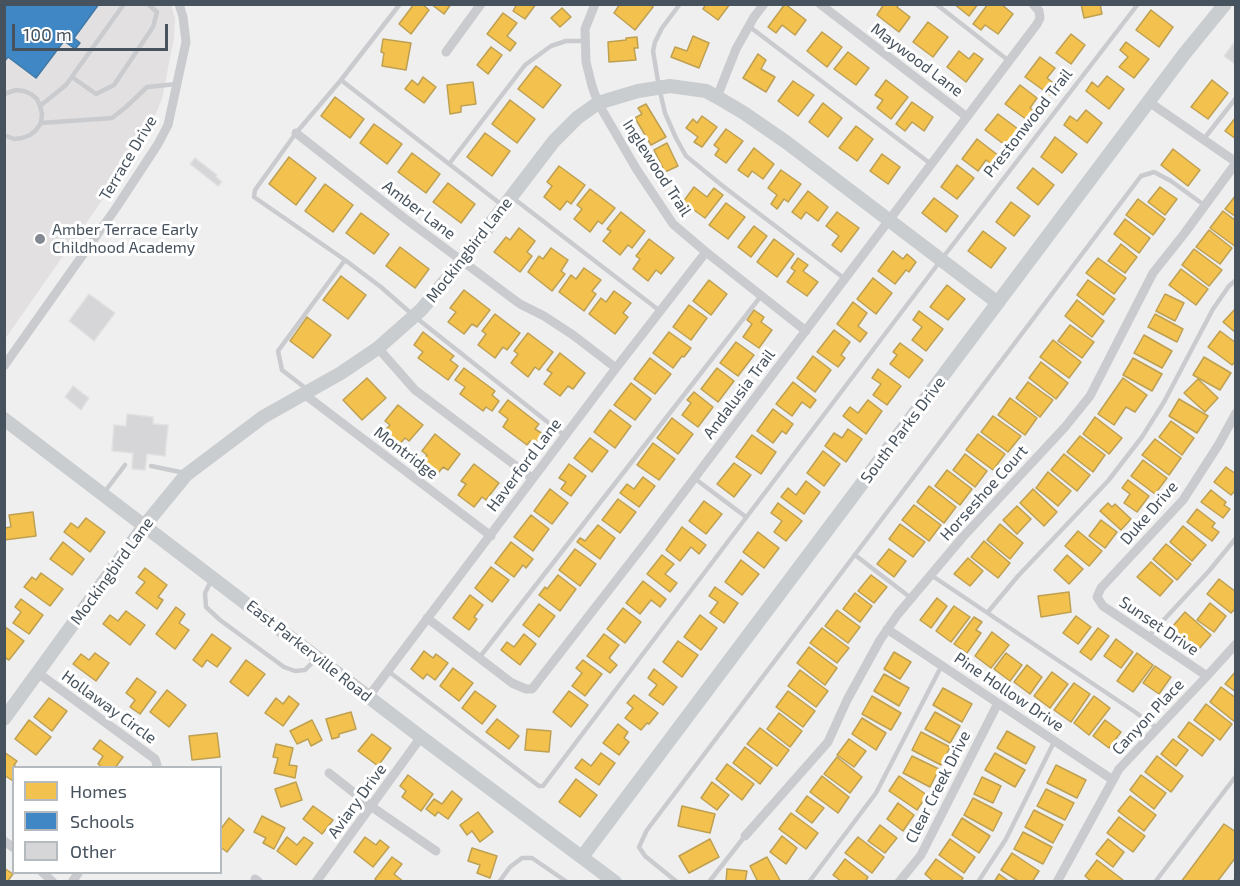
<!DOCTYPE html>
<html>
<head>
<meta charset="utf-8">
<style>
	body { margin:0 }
	#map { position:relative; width:1240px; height:886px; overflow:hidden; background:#f0efef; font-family:"Exo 2",sans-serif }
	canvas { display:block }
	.frame { position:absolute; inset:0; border:6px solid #46525d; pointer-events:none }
	.legend { position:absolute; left:12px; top:766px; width:210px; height:108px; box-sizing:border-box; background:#fff; border:2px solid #b5babe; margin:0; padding:8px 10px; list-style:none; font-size:18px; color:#46525d }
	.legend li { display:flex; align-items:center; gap:12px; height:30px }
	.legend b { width:30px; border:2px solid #b5babe }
	.scale { position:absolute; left:12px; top:24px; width:156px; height:27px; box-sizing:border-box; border:3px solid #46525d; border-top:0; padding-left:8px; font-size:18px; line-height:21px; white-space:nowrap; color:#46525d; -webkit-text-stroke:4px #fff; paint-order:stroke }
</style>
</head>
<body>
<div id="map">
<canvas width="1240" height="886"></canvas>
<div class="frame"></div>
<ul class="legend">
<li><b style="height:16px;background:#f2c14e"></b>Homes</li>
<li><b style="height:16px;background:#3f88c5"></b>Schools</li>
<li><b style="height:16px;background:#d6d6d8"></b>Other</li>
</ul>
<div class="scale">100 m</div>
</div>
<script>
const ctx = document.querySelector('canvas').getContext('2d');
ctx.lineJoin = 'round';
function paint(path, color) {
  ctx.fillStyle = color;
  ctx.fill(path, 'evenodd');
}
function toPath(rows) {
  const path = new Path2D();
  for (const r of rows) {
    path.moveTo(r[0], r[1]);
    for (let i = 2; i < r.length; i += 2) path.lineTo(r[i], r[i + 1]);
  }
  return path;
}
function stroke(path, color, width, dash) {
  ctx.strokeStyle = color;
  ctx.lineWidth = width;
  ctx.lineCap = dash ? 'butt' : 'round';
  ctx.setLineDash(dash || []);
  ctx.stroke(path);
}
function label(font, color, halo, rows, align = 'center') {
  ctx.font = font + ' "Exo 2",sans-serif';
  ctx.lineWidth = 6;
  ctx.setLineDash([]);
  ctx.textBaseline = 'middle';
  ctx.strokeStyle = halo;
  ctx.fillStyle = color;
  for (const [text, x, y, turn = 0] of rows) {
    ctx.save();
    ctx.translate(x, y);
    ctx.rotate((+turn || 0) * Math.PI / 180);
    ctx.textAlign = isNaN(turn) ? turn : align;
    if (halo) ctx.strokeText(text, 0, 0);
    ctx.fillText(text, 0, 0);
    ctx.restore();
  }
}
paint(toPath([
	[5,5,171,5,175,18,174,38,162,99,145,139,5,339]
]), '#e2e0e1');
const homes = toPath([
	[414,4,422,4,429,10,411,34,399,24,414,4],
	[431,4,451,4,444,14,431,4],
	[517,4,536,4,525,19,513,11,517,4],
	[620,4,650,4,653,7,635,30,614,13,620,4],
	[706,4,730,4,718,20,703,9,706,4],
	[785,4,806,20,795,35,782,25,776,33,768,27,785,4],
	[884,4,899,4,897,7,910,17,899,32,877,15,884,4],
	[954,4,978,4,969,16,954,4],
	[988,4,1001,4,1013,14,998,34,985,25,981,30,973,24,988,4],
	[1081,4,1100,4,1102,14,1084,18,1081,4],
	[562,8,571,17,560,27,551,18,562,8],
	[1151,10,1173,27,1159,47,1136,30,1151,10],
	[503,13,517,23,507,36,516,43,510,51,487,34,503,13],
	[928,22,948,37,933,57,913,42,928,22],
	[822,32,842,47,827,67,807,51,822,32],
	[1071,34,1085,45,1071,64,1056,53,1071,34],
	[693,36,709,43,699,68,671,57,675,47,687,51,693,36],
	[637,37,638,48,634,48,636,60,609,62,608,42,626,40,626,38,637,37],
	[383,39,411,43,406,70,382,66,384,53,381,52,383,39],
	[1126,42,1149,59,1134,78,1119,67,1128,57,1120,50,1126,42],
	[491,47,502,55,488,74,477,65,491,47],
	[959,51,969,59,974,53,983,59,966,82,947,67,959,51],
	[848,52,869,68,856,85,834,69,848,52],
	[758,54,766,60,761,69,775,77,766,92,743,78,758,54],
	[1040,57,1055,68,1047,78,1057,86,1050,95,1025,77,1040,57],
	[536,66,561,85,543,108,518,89,536,66],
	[1107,76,1124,89,1109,109,1086,91,1092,82,1098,87,1107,76],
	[423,77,436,87,424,103,405,89,412,80,418,85,423,77],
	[886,80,908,97,891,119,877,108,883,100,875,95,886,80],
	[1212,80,1228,93,1208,119,1191,107,1212,80],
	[793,81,814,95,798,116,778,101,793,81],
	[473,82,476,104,461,106,461,112,450,114,447,85,473,82],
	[1020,85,1037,98,1030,108,1037,113,1030,122,1005,104,1020,85],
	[335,97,364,119,350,138,321,116,335,97],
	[510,100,535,119,517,143,492,124,510,100],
	[912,102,933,117,924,131,912,122,905,131,896,124,912,102],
	[823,103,842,118,828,137,809,122,823,103],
	[646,104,666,137,651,145,635,118,642,114,638,108,646,104],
	[1086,110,1102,123,1087,143,1064,125,1070,116,1077,121,1086,110],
	[998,114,1022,132,1009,148,985,130,998,114],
	[702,116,717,127,702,147,694,142,698,137,686,128,693,119,697,123,702,116],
	[1236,117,1236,139,1225,131,1236,117],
	[374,124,402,144,387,164,360,143,374,124],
	[856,126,873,139,857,161,839,148,856,126],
	[726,129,743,141,726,163,715,155,719,149,714,145,726,129],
	[485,133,510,151,492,176,467,157,485,133],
	[1055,137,1077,154,1062,173,1041,157,1055,137],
	[977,139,999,156,993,165,986,160,978,171,962,159,977,139],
	[667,143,678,166,665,172,654,150,667,143],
	[754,148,774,164,763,179,752,171,748,177,738,170,754,148],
	[1173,149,1200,170,1188,186,1161,165,1173,149],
	[412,153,440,174,426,193,398,172,412,153],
	[882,154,900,167,888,184,870,171,882,154],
	[289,157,316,178,296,205,269,184,289,157],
	[957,165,974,178,957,199,941,187,957,165],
	[559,166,585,185,571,204,567,201,560,210,544,197,552,186,547,182,559,166],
	[1033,168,1054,185,1038,205,1017,188,1033,168],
	[781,170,801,184,788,202,784,199,777,209,771,204,777,195,768,188,781,170],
	[448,183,475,204,461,223,433,202,448,183],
	[325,184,353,205,333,232,305,211,325,184],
	[694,187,707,197,714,188,723,195,705,218,683,202,694,187],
	[1160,187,1177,199,1165,215,1148,202,1160,187],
	[590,189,615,208,602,224,598,221,590,232,574,219,582,209,577,205,590,189],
	[808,191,828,207,818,221,806,212,801,219,792,212,808,191],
	[1236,195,1236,217,1225,209,1236,195],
	[934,198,958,216,946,232,922,213,934,198],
	[1138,199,1165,219,1153,235,1126,215,1138,199],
	[1011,202,1030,216,1014,236,996,222,1011,202],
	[726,203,745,217,728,239,709,225,726,203],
	[1223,211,1236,221,1236,247,1210,228,1223,211],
	[621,212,645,231,632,248,628,245,620,255,603,241,611,231,607,229,621,212],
	[837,212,859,228,841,252,832,245,839,236,826,226,837,212],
	[361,213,389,234,374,254,346,233,361,213],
	[1125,219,1150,238,1139,253,1114,234,1125,219],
	[754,226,767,236,751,257,738,247,754,226],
	[519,228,535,241,527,252,532,256,520,272,494,252,506,237,510,240,519,228],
	[1209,230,1232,248,1220,264,1196,247,1209,230],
	[983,231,1006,248,991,268,968,251,983,231],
	[649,239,674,258,661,274,656,270,648,281,633,269,640,259,636,256,649,239],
	[774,239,794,254,777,277,757,262,774,239],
	[1121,244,1137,257,1125,273,1108,261,1121,244],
	[400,247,429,269,415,288,386,266,400,247],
	[551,248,568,260,561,271,565,274,552,291,528,272,539,256,543,259,551,248],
	[1194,249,1222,270,1209,286,1182,265,1194,249],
	[893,251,903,259,907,254,916,262,909,272,906,270,895,284,878,271,893,251],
	[798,258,808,265,803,271,818,282,807,296,787,282,795,271,791,268,798,258],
	[1098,258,1126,278,1114,294,1086,273,1098,258],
	[584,268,601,280,592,291,596,294,584,311,559,292,571,275,576,279,584,268],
	[1181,269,1208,289,1196,305,1169,285,1181,269],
	[341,276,366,295,348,319,323,300,341,276],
	[873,278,892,293,876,314,857,299,873,278],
	[709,280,727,294,711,315,693,301,709,280],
	[1088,280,1115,299,1103,315,1077,295,1088,280],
	[947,285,965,299,948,320,930,307,947,285],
	[464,290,490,310,477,327,472,324,464,334,448,322,456,312,450,308,464,290],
	[614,291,631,303,623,313,628,317,615,334,589,314,601,298,606,302,614,291],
	[1165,294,1184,303,1175,321,1156,311,1165,294],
	[1077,300,1104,321,1092,337,1065,316,1077,300],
	[853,302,867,313,858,326,867,333,860,342,837,324,853,302],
	[689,305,707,318,691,340,673,327,689,305],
	[1236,308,1236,333,1223,322,1236,308],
	[754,310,764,317,761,322,772,330,759,348,743,337,752,324,747,320,754,310],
	[919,311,943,329,926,351,912,340,922,327,913,320,919,311],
	[495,314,520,333,507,350,503,347,495,358,478,345,486,334,482,331,495,314],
	[1155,314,1183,329,1177,342,1148,327,1155,314],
	[307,317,331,335,313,358,290,341,307,317],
	[1070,325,1094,342,1082,358,1058,341,1070,325],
	[834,330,850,342,841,355,845,358,838,367,817,352,834,330],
	[1220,331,1236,343,1236,361,1232,365,1208,347,1220,331],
	[423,332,454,356,450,360,458,366,448,380,418,358,423,352,414,345,423,332],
	[669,332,691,348,684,357,682,356,673,368,653,353,669,332],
	[528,333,553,352,539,370,535,367,528,377,511,363,518,354,514,351,528,333],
	[1144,335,1172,351,1162,368,1134,353,1144,335],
	[1053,340,1081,362,1069,378,1040,357,1053,340],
	[736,342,754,355,738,376,720,363,736,342],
	[900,343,923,360,909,378,890,364,897,355,893,352,900,343],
	[560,353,585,373,573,389,568,386,560,396,544,384,552,373,547,370,560,353],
	[813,356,831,370,815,392,797,378,813,356],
	[1204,357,1231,373,1220,390,1193,375,1204,357],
	[650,358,671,374,655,394,634,379,650,358],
	[1133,358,1162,374,1152,391,1123,375,1133,358],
	[1041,362,1068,383,1056,399,1029,378,1041,362],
	[464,368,495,391,492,395,499,401,492,411,486,407,483,411,460,394,465,387,455,380,464,368],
	[717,368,734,381,718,402,701,389,717,368],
	[878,369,901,386,887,405,873,395,881,384,872,378,878,369],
	[367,378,386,398,362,420,343,400,367,378],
	[1123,378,1147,395,1135,412,1126,407,1114,425,1098,414,1123,378],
	[1198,379,1218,398,1205,412,1184,393,1198,379],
	[793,382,816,400,810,408,802,402,792,416,776,404,793,382],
	[1028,382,1053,400,1040,417,1016,398,1028,382],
	[631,383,651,399,635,420,614,405,631,383],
	[694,392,713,407,698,427,682,415,691,403,687,400,694,392],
	[1010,398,1037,418,1025,435,998,415,1010,398],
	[1179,399,1208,416,1197,433,1169,416,1179,399],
	[508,400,539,424,535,429,543,434,535,444,530,441,527,445,503,427,508,419,499,412,508,400],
	[868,400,882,411,866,434,843,416,850,407,858,413,868,400],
	[398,405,423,425,409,441,405,438,397,447,381,435,390,425,385,421,398,405],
	[773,409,793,424,786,434,782,431,773,443,757,431,773,409],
	[610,410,631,426,615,448,594,432,610,410],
	[993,416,1021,436,1008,452,981,432,993,416],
	[1095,417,1122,438,1109,454,1083,434,1095,417],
	[672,418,693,434,678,454,657,438,672,418],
	[1171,421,1194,438,1182,455,1159,437,1171,421],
	[848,429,862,439,846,462,825,446,834,433,842,438,848,429],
	[435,434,460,454,448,470,443,467,435,477,419,465,427,455,422,451,435,434],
	[978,434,1005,454,993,470,966,450,978,434],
	[752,435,776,452,761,474,736,457,752,435],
	[1080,436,1105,455,1093,472,1067,452,1080,436],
	[590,438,608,451,592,472,574,458,590,438],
	[1155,439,1181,458,1169,475,1142,455,1155,439],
	[653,443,675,459,659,480,637,465,653,443],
	[823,451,840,464,824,486,807,473,823,451],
	[965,454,987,471,975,487,953,470,965,454],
	[1064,454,1090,475,1077,491,1051,470,1064,454],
	[1143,460,1167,478,1155,494,1131,476,1143,460],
	[734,463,751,475,734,497,717,484,734,463],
	[474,464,499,483,486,500,482,497,474,507,458,495,466,484,461,481,474,464],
	[569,464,586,476,571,496,561,489,566,482,559,478,569,464],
	[1226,467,1236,474,1236,490,1231,495,1214,482,1226,467],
	[947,470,972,489,960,505,935,486,947,470],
	[1048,472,1071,491,1058,506,1036,488,1048,472],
	[643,477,655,486,639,507,620,493,627,484,634,489,643,477],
	[1128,480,1149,496,1137,512,1124,503,1130,494,1122,488,1128,480],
	[806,481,820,492,804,514,781,497,788,488,796,495,806,481],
	[929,486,956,507,944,523,917,502,929,486],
	[550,489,568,503,552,524,534,511,550,489],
	[1033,489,1057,512,1044,526,1020,503,1033,489],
	[1211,490,1226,502,1224,505,1230,509,1223,518,1201,502,1211,490],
	[618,499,636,512,620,533,602,520,618,499],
	[704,501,722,514,706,534,689,521,704,501],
	[778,503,802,521,786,541,774,532,782,521,771,513,778,503],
	[1108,503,1112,507,1115,504,1131,519,1121,530,1100,511,1108,503],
	[914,505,941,525,929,541,902,520,914,505],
	[1017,506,1031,519,1017,534,1003,520,1017,506],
	[1197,509,1215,523,1212,527,1219,532,1212,541,1187,522,1197,509],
	[33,512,36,536,4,540,4,528,11,527,9,515,33,512],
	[531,515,549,529,533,551,514,537,531,515],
	[86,518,105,532,90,552,64,532,71,523,78,528,86,518],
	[1101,520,1117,532,1105,548,1089,536,1101,520],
	[900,524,925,542,913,557,889,539,900,524],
	[1000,524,1023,543,1010,559,987,540,1000,524],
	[598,525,615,538,600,559,577,542,580,538,585,541,598,525],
	[1183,526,1206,545,1192,561,1170,542,1183,526],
	[682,527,706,545,699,554,691,547,680,561,666,550,682,527],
	[1078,531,1102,551,1089,566,1065,546,1078,531],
	[758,532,779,548,764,568,743,552,758,532],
	[984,541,1010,563,998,578,971,557,984,541],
	[63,542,84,559,72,575,50,559,63,542],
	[511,542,533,559,526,568,523,565,514,577,495,563,511,542],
	[1166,544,1191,564,1177,580,1153,559,1166,544],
	[575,549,596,564,580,586,559,570,575,549],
	[889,549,906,561,894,577,877,564,889,549],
	[662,555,674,564,665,574,677,583,670,592,647,574,662,555],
	[1067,555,1083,569,1069,584,1054,570,1067,555],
	[968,558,983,571,970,586,954,574,968,558],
	[741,560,759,574,742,595,725,582,741,560],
	[1151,562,1173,581,1160,596,1137,577,1151,562],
	[491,567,509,580,492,602,475,588,491,567],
	[145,568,167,585,158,597,163,600,157,609,136,593,145,582,138,577,145,568],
	[41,573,63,589,50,606,24,587,32,577,36,580,41,573],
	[558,575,576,589,560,611,539,595,545,587,547,589,558,575],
	[871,575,887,587,874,603,858,591,871,575],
	[1219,579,1236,592,1236,608,1231,613,1207,594,1219,579],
	[643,581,666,599,660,607,651,600,640,614,626,603,643,581],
	[715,587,738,603,724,623,710,613,718,602,709,596,715,587],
	[1069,592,1071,612,1041,617,1038,596,1069,592],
	[855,593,872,606,860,622,843,609,855,593],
	[470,595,483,605,474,617,477,619,469,630,453,618,470,595],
	[937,598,947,606,931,628,920,620,937,598],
	[21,599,43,615,29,634,13,623,21,612,15,607,21,599],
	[1210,603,1226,616,1214,632,1197,620,1210,603],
	[539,604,555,616,539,637,523,625,539,604],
	[954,606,970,617,951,642,936,631,954,606],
	[176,607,185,614,179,623,189,630,175,649,156,634,176,607],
	[623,608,641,622,625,643,607,629,623,608],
	[837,610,860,627,848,643,825,626,837,610],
	[126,611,145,625,130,645,103,624,110,615,118,621,126,611],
	[1185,612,1211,635,1198,650,1172,627,1185,612],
	[700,615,717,628,701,650,684,637,700,615],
	[1076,616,1091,627,1078,644,1063,633,1076,616],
	[974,617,982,622,976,630,981,633,967,653,954,644,974,617],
	[4,626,24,641,9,660,4,657,4,626],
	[822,628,849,648,837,663,810,643,822,628],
	[1098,628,1109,636,1091,660,1080,652,1098,628],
	[992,632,1009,645,991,668,975,656,992,632],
	[212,634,231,648,217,667,207,660,202,667,193,660,212,634],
	[524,634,536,644,520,665,501,650,507,642,514,647,524,634],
	[604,634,619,645,609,658,617,665,610,673,587,656,604,634],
	[1116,639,1133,652,1121,668,1104,656,1116,639],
	[678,641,698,655,682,677,663,662,678,641],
	[809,647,837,668,825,685,797,663,809,647],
	[424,651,433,658,436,654,448,663,435,680,427,674,423,679,411,669,424,651],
	[894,652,911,662,900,679,884,669,894,652],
	[95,653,109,663,96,681,73,664,81,654,89,660,95,653],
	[1006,653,1022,665,1010,681,994,669,1006,653],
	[1137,653,1153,665,1133,692,1117,681,1137,653],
	[246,660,265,674,248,696,230,682,246,660],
	[583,660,602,674,585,696,572,686,582,673,576,668,583,660],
	[1027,665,1042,677,1030,694,1014,682,1027,665],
	[1155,666,1171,677,1159,694,1143,683,1155,666],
	[453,668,473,683,459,701,440,686,453,668],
	[654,669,677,687,663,705,649,695,657,685,648,678,654,669],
	[800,670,828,691,816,707,788,686,800,670],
	[1236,671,1236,692,1225,684,1236,671],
	[1052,672,1068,684,1050,708,1034,696,1052,672],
	[884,674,909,688,899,706,874,691,884,674],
	[137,678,156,692,140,714,130,707,135,700,126,693,137,678],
	[1074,683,1090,694,1071,722,1054,710,1074,683],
	[1221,687,1236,698,1235,722,1210,702,1221,687],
	[943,688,972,704,962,722,933,705,943,688],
	[167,690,186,705,169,727,150,712,167,690],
	[475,691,496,706,482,724,462,708,475,691],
	[569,691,588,705,571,727,553,712,569,691],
	[788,691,815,711,803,727,776,707,788,691],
	[634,695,658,713,649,724,647,723,641,730,625,718,633,708,627,703,634,695],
	[289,696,299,704,283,726,265,713,276,698,283,704,289,696],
	[872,696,901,713,891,730,862,714,872,696],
	[1094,696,1110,708,1089,735,1074,723,1094,696],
	[49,698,67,711,52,731,34,717,49,698],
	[1206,704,1232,724,1220,740,1194,720,1206,704],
	[351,712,356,729,339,734,339,737,332,739,326,719,351,712],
	[935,712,960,726,950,743,925,729,935,712],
	[779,713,802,731,790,747,767,729,779,713],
	[862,718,886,733,876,750,852,734,862,718],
	[497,719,519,736,509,749,486,732,497,719],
	[29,720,51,737,36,755,15,739,29,720],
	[312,720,322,740,311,746,308,739,297,744,290,731,312,720],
	[1105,720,1121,732,1109,748,1093,736,1105,720],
	[1189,722,1214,740,1202,756,1178,737,1189,722],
	[618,724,628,732,624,738,629,742,619,755,603,743,618,724],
	[760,728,789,750,777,766,747,744,760,728],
	[527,729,551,731,549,752,525,750,527,729],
	[1007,731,1035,747,1026,764,997,748,1007,731],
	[921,732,950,747,941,765,912,750,921,732],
	[217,733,220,757,192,760,189,736,217,733],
	[372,734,391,748,378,766,358,751,372,734],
	[849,739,866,751,854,767,837,755,849,739],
	[1173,739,1188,750,1176,766,1161,754,1173,739],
	[100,740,123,757,115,768,103,768,98,764,103,756,93,749,100,740],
	[276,744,293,748,289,765,297,766,295,778,274,773,278,758,273,757,276,744],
	[745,747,772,768,760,784,733,763,745,747],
	[4,752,17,761,14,765,17,768,14,768,13,781,4,775,4,752],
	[601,753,615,763,599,785,575,768,582,759,591,766,601,753],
	[995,753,1025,770,1015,787,985,770,995,753],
	[912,756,939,769,930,787,903,773,912,756],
	[1157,756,1183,776,1171,792,1145,772,1157,756],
	[837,757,862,777,850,793,824,774,837,757],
	[727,764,754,784,742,800,716,779,727,764],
	[1056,765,1086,780,1077,798,1047,783,1056,765],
	[408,775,433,794,421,811,402,797,406,791,400,786,408,775],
	[1141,775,1166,793,1154,809,1130,790,1141,775],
	[822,776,849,797,838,813,810,792,822,776],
	[899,776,927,795,917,810,889,791,899,776],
	[982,777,1001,786,993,803,974,794,982,777],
	[576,779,597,795,580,817,559,802,576,779],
	[296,782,302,800,281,807,275,789,296,782],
	[712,782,729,795,717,810,701,798,712,782],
	[1046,789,1074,803,1065,820,1037,806,1046,789],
	[452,791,462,799,448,819,438,812,435,816,426,809,434,799,442,804,452,791],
	[807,796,824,808,812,823,796,811,807,796],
	[1130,796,1156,815,1144,831,1118,811,1130,796],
	[973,798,1002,813,993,831,964,815,973,798],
	[898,803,914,815,903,831,887,819,898,803],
	[313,806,333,820,322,834,303,819,313,806],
	[682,806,715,814,710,833,678,826,682,806],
	[1034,810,1063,825,1053,843,1025,827,1034,810],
	[478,812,493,832,480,842,472,831,467,835,460,825,478,812],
	[791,813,818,833,806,849,779,829,791,813],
	[262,816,285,828,274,849,263,843,266,838,254,832,262,816],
	[1119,817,1145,836,1133,852,1107,833,1119,817],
	[229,818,244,830,227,852,220,847,220,830,229,818],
	[962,818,990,836,979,853,952,835,962,818],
	[1224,824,1236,832,1236,857,1217,882,1181,882,1224,824],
	[880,825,897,838,885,853,868,841,880,825],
	[1023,832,1052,847,1043,864,1014,849,1023,832],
	[782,836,797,848,786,864,770,852,782,836],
	[287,837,297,845,304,837,313,843,296,865,277,851,287,837],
	[365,837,376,845,380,840,389,847,373,867,354,852,365,837],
	[858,837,884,857,872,873,845,853,858,837],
	[710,839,719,857,689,873,679,856,710,839],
	[950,839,975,857,964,873,939,855,950,839],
	[1108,839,1124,852,1113,867,1096,854,1108,839],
	[472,848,497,856,490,878,477,873,480,865,468,861,472,848],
	[1012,853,1039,871,1032,882,1020,882,1001,870,1012,853],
	[392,857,402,864,394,874,404,882,378,882,375,879,392,857],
	[767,857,781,882,758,882,750,866,767,857],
	[845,859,868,877,865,882,842,882,833,875,845,859],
	[936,859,963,878,960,882,934,882,925,874,936,859],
	[1097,860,1123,880,1122,882,1092,882,1085,876,1097,860],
	[4,868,13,874,7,882,4,882,4,868],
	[727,869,747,871,745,882,726,882,727,869],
	[999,874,1010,882,994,882,999,874]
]);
paint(homes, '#f2c14e');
stroke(homes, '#bea052', 1.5);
const schools = toPath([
	[4,4,99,4,74,38,80,43,75,49,64,41,36,78,8,57,4,62,4,4]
]);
paint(schools, '#3f88c5');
stroke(schools, '#4178a6', 1.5);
const building = toPath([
	[1236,40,1236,65,1224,56,1236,40],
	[195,158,217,175,216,177,222,182,218,186,190,164,195,158],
	[89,294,115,313,94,341,69,321,89,294],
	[73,386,89,398,81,410,65,397,73,386],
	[127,414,153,417,153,424,168,425,165,456,147,454,145,470,132,469,133,453,112,451,114,425,126,426,127,414]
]);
paint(building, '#d6d6d8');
stroke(building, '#e1e1e2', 1.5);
stroke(toPath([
	[680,4,662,28,655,42,653,51,659,87,665,113,676,138,686,156,724,187,845,279],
	[936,4,1009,61],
	[750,27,931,164],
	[72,77,96,94,114,85,153,27,157,12,148,4],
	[341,80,400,4],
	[4,94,16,90,24,91,31,94,37,99,40,106,42,114,41,123,36,130,30,135,22,138,14,139,4,135],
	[40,106,66,85,124,4],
	[41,123,112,118,126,107,147,87,177,84],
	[1203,140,1236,98],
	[449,164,525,65,551,46,566,41,585,41],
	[513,198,660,311],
	[502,205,341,80,296,133,255,190,254,197,345,260,381,287,414,316,564,435],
	[308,390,282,370,278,351,345,260],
	[151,466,185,473],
	[694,478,746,517],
	[103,494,125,465],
	[855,555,911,598],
	[931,575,1135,712,1157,728],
	[212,579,205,593,206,607,220,620,284,667,295,671,305,670,316,659],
	[988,612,1018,576,1108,481,1142,437,1164,402,1213,309,1229,286,1236,280],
	[1148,637,1209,571,1236,538],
	[479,658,761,296],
	[388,671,539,786,543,786,941,260,1138,4],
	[499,882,510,867,522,858,532,858,567,882],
	[677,882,645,856,639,847,647,830,1141,176,1154,172,1171,181,1204,205],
	[709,882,745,836],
	[809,882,876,793,942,665],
	[978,882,1006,839,1054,742],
	[1155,882,1236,776],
	[1234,882,1236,879]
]), '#c9cbce', 4.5);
stroke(toPath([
	[595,4,585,29,586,62,592,86,598,103,637,170,673,224,706,252,806,331],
	[820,4,967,117],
	[446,52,481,4],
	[717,97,736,49,754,17,764,4],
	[1149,102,1236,162],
	[296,133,403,217,520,304,544,316,573,335,616,368],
	[378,348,415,390,532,478],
	[4,366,116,208,158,144,168,125,186,42,183,17,179,4],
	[304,394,491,536],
	[427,618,512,683,526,689,532,689,650,537,1037,24,1040,18,1039,11,1033,4],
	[887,629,1113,780],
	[38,673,155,759,157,765,156,768],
	[1207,676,1103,606,1097,597,1101,588,1183,500,1219,444,1236,413],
	[369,696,616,368,706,252],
	[329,773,372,807,436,851],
	[745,836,828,742,847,700,880,640,898,614,962,538,1065,427,1090,396,1153,273,1184,234,1236,163],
	[4,841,14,848],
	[42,872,53,882],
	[255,879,259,882],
	[72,882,79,872],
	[316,882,421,737],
	[899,882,921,855,998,703],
	[1057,882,1119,769,1207,676,1236,644]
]), '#c9cbce', 9);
stroke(toPath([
	[4,419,421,737,615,882],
	[4,719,144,526,186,475,263,417,341,373,378,348,421,310,462,261,554,141,577,118,598,103,638,91,670,86,706,91,717,97,744,113,786,142,998,303],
	[582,857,1185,53,1225,4]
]), '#cacdd0', 14);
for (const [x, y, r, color] of [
	[40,239,6,"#828990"]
]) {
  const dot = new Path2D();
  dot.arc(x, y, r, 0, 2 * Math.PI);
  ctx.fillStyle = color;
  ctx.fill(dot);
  stroke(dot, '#fff', 2);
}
label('16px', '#46525d', '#fff', [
	["Maywood Lane",917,60,37],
	["Prestonwood Trail",1028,123,-52],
	["Terrace Drive",128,158,-59],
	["Inglewood Trail",657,168,57],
	["Amber Lane",419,210,37],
	["Mockingbird Lane",469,250,-52],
	["Andalusia Trail",739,394,-53],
	["South Parks Drive",903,430,-53],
	["Montridge",406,453,37],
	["Haverford Lane",524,465,-53],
	["Horseshoe Court",984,493,-48],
	["Duke Drive",1149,513,-49],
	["Mockingbird Lane",112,571,-54],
	["Sunset Drive",1159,626,34],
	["East Parkerville Road",309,651,38],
	["Pine Hollow Drive",1009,692,34],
	["Hollaway Circle",109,707,36],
	["Canyon Place",1148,717,-47],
	["Clear Creek Drive",938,787,-63],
	["Aviary Drive",357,801,-54]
]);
label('16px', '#46525d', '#fff', [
	["Amber Terrace Early",52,230],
	["Childhood Academy",52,248]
], 'left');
</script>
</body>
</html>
